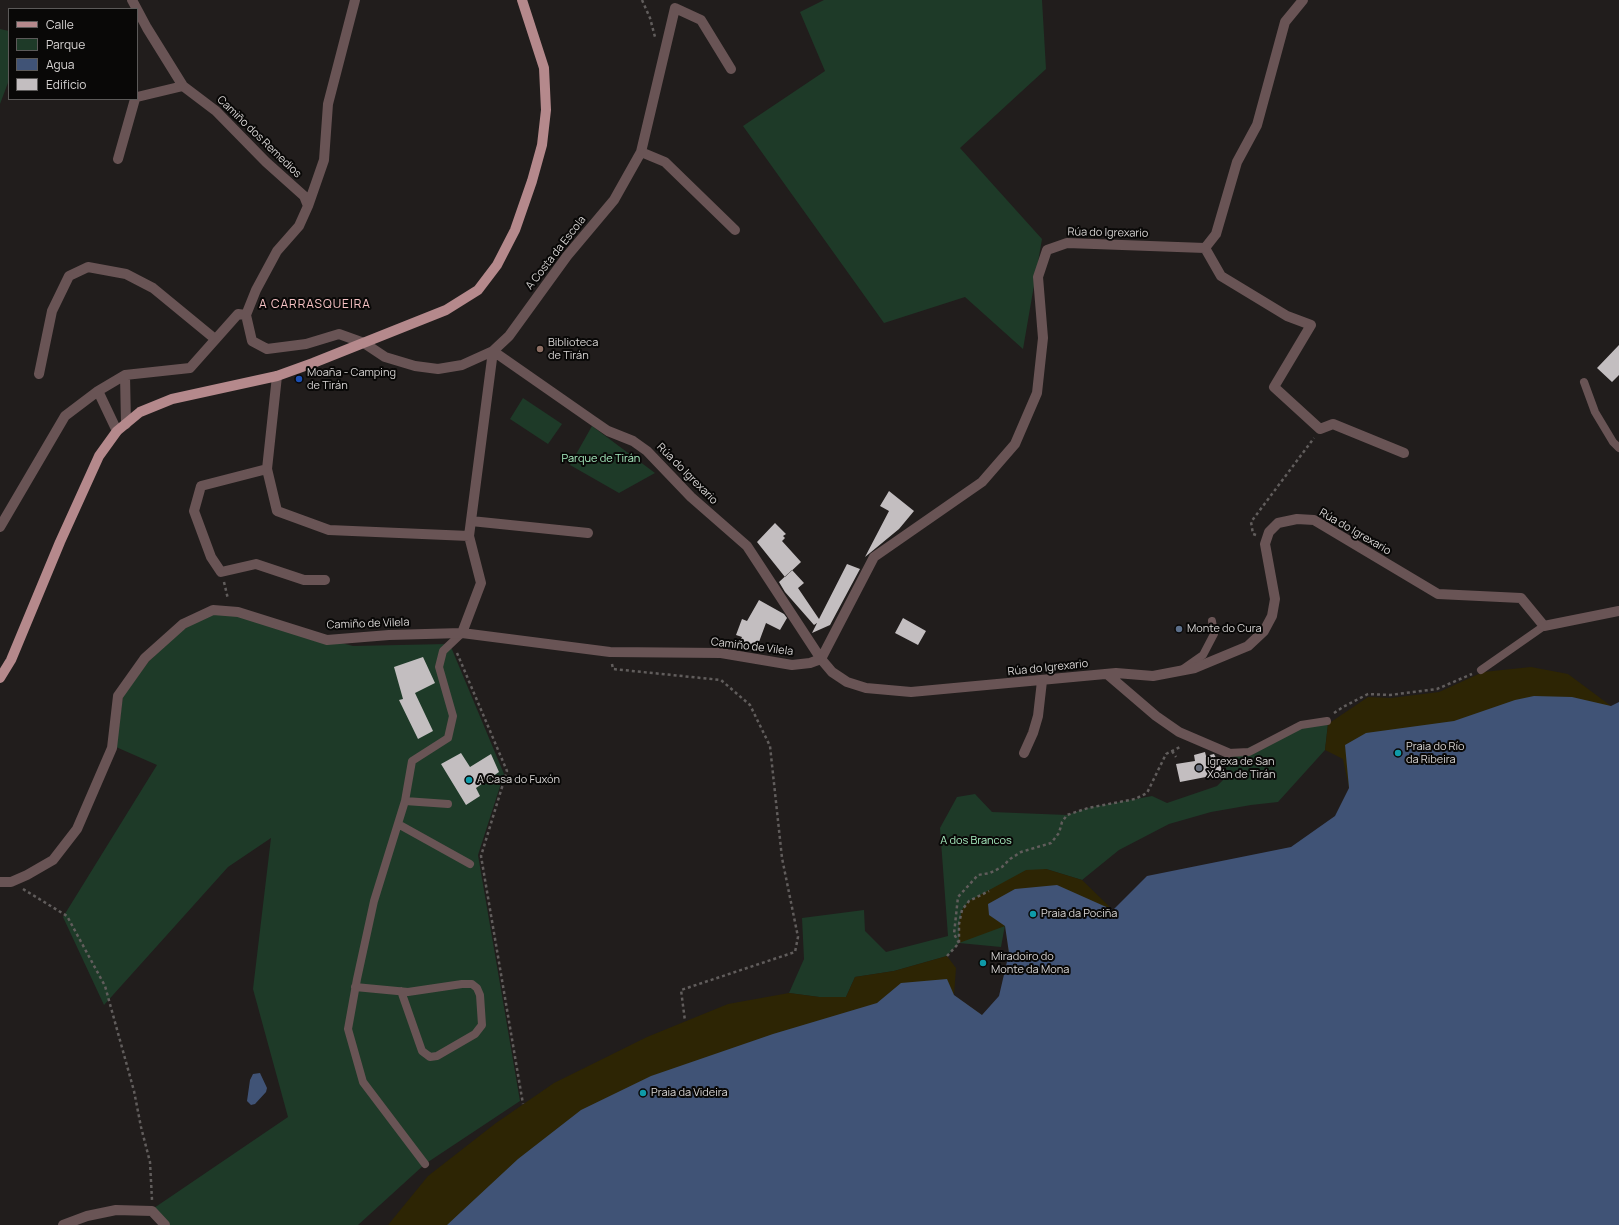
<!DOCTYPE html>
<html>
<head>
<meta charset="utf-8">
<style>
	body { margin:0 }
	#map { position:relative; width:1619px; height:1225px; overflow:hidden; background:#211d1c; font-family:Manrope,sans-serif }
	canvas { display:block }
	.legend { position:absolute; left:8px; top:8px; width:130px; height:92px; box-sizing:border-box; background:#090807; border:1px solid #5c5a59; margin:0; padding:5px 7px; list-style:none; font-size:12px; color:#d8d5d4 }
	.legend li { display:flex; align-items:center; gap:8px; height:20px }
	.legend b { width:20px; border:1px solid #5c5a59 }
</style>
</head>
<body>
<div id="map">
<canvas width="1619" height="1225"></canvas>
<ul class="legend">
<li><b style="height:5px;background:#b5898c"></b>Calle</li>
<li><b style="height:11px;background:#1e3a28"></b>Parque</li>
<li><b style="height:11px;background:#405376"></b>Agua</li>
<li><b style="height:11px;background:#c3bec0"></b>Edificio</li>
</ul>
</div>
<script>
const ctx = document.querySelector('canvas').getContext('2d');
ctx.lineJoin = 'round';
function paint(path, color) {
  ctx.fillStyle = color;
  ctx.fill(path, 'evenodd');
}
function toPath(rows) {
  const path = new Path2D();
  for (const r of rows) {
    path.moveTo(r[0], r[1]);
    for (let i = 2; i < r.length; i += 2) path.lineTo(r[i], r[i + 1]);
  }
  return path;
}
function stroke(path, color, width, dash) {
  ctx.strokeStyle = color;
  ctx.lineWidth = width;
  ctx.lineCap = dash ? 'butt' : 'round';
  ctx.setLineDash(dash || []);
  ctx.stroke(path);
}
function label(font, color, halo, rows, align = 'center') {
  ctx.font = font + ' Manrope,sans-serif';
  ctx.lineWidth = 4;
  ctx.setLineDash([]);
  ctx.textBaseline = 'middle';
  ctx.strokeStyle = halo;
  ctx.fillStyle = color;
  for (const [text, x, y, turn = 0] of rows) {
    ctx.save();
    ctx.translate(x, y);
    ctx.rotate((+turn || 0) * Math.PI / 180);
    ctx.textAlign = isNaN(turn) ? turn : align;
    if (halo) ctx.strokeText(text, 0, 0);
    ctx.fillText(text, 0, 0);
    ctx.restore();
  }
}
paint(toPath([
	[824,0,1042,0,1046,69,960,148,1042,239,1023,349,965,297,884,323,743,126,825,71,800,12],
	[0,29,9,31,9,80,0,104],
	[523,398,562,424,548,444,510,419],
	[592,426,655,473,619,493,570,465],
	[209,615,234,615,353,646,447,644,451,647,504,774,478,855,520,1101,425,1164,358,1225,168,1225,154,1208,288,1117,253,989,271,838,228,867,104,1005,63,917,157,765,116,747,123,696,149,661,179,632],
	[1328,724,1325,750,1278,802,1251,805,1211,812,1169,824,1119,850,1082,880,1046,869,969,901,962,910,959,924,959,942,1005,925,1001,947,959,943,947,956,894,971,855,977,846,997,819,997,789,993,804,959,802,918,864,910,865,931,886,952,948,936,940,828,957,797,975,794,992,812,1067,815,1088,808,1152,796,1167,803,1217,786,1228,775,1224,761,1227,756,1238,752,1301,725]
]), '#1e3a28');
paint(toPath([
	[1531,667,1568,674,1611,706,1349,788,1343,759,1325,750,1328,724,1368,697,1391,698,1439,692,1483,672],
	[1046,869,1082,880,1113,910,1009,953,1005,926,959,943,959,924,962,910,969,901,1026,870],
	[947,956,956,968,954,995,982,1015,561,1225,388,1225,428,1176,496,1123,554,1083,647,1037,728,1004,789,993,819,997,846,997,855,977,894,971]
]), '#2d2504');
paint(toPath([
	[1534,696,1572,697,1611,706,1619,702,1619,1225,447,1225,518,1159,581,1110,651,1076,773,1034,877,1003,901,983,947,979,954,995,982,1015,999,996,1009,953,1005,926,989,915,988,904,1015,889,1057,885,1113,910,1147,876,1291,847,1335,816,1349,788,1345,745,1366,733,1454,721,1515,700],
	[260,1073,267,1088,266,1092,255,1104,251,1105,247,1101,250,1080,253,1074]
]), '#405376');
paint(toPath([
	[1619,345,1619,375,1612,382,1597,368],
	[889,491,914,511,899,529,865,557,889,511,880,506],
	[775,523,786,534,783,536,785,538,782,541,801,562,785,577,757,542],
	[847,564,860,569,830,625,812,633,817,623,814,625,785,592,779,582,792,570,804,583,798,588,819,619],
	[759,600,784,614,787,618,780,630,766,623,756,650,739,643,742,637,736,635,742,619,747,621],
	[903,618,926,631,918,645,895,633],
	[423,657,435,683,415,693,433,731,418,739,399,700,403,699,394,667],
	[1205,752,1206,756,1214,754,1216,758,1219,758,1222,772,1210,774,1211,776,1180,782,1176,764,1195,761,1194,755],
	[461,753,470,767,491,754,499,772,476,788,480,796,466,805,441,764]
]), '#c3bec0');
stroke(toPath([
	[642,0,650,18,655,37],
	[1256,535,1253,534,1251,522,1314,438],
	[224,582,228,599],
	[457,653,507,771,481,856,523,1104],
	[612,664,613,669,721,680,750,705,770,746,782,858,798,937,795,952,681,990,685,1021],
	[1334,713,1343,707,1368,694,1390,695,1437,689,1472,674],
	[1172,751,1176,757],
	[23,889,67,916,105,986,134,1091,141,1127,150,1162,152,1200],
	[959,943,954,934,958,897,978,875,990,873,1002,867,1010,859,1021,852,1051,843,1059,833,1062,822,1067,815,1088,808,1135,799,1147,793,1166,754,1182,746],
	[947,956,959,943,959,924,962,910,969,901,989,891]
]), '#615d5c', 2.5, [3, 3]);
stroke(toPath([
	[1584,382,1595,412,1613,442,1619,448],
	[1183,669,1203,655,1214,634,1212,621],
	[1481,670,1544,626],
	[1228,753,1249,752,1301,725,1327,721],
	[405,801,448,804],
	[398,824,470,864],
	[355,987,408,992,462,984,472,984,477,988,480,995,482,1025,475,1034,437,1056,430,1057,422,1051,401,991],
	[425,1164,363,1082,348,1029,357,979,374,901,405,801,412,761,448,738,453,716,439,667,443,651,462,633]
]), '#695455', 8);
stroke(toPath([
	[132,0,147,28,183,86,216,111,266,162,304,196,308,206],
	[355,0,328,104,324,160,308,206,299,226,277,251,256,290,246,315,252,341,267,349,306,344,339,334,364,343,385,357,415,366,438,369,462,365,493,351,509,336,567,256,614,200,641,152,665,162,735,230],
	[137,97,183,86],
	[641,152,675,8,701,20,731,69],
	[118,159,135,99],
	[1205,248,1221,276,1287,316,1311,325,1274,387,1320,429,1333,424,1404,453],
	[39,374,52,311,69,276,88,267,126,274,153,288,215,339],
	[125,375,126,424],
	[277,376,267,469,277,511,329,530,469,536,481,583,462,633],
	[98,391,117,431],
	[267,469,201,486,194,511,211,557,221,572,256,564,304,580,325,580],
	[471,521,588,533],
	[0,527,65,416,98,391,125,375,190,368,238,314,246,315],
	[469,536,493,351,592,420,608,431,633,441,647,451,691,497,747,546,821,659,832,672,847,682,866,688,911,692,1116,673,1153,676,1195,668,1248,646,1264,631,1272,616,1275,599,1265,544,1269,532,1278,523,1297,519,1314,520,1438,594,1521,598,1544,626,1619,611],
	[821,659,874,557,982,482,1015,444,1037,393,1043,338,1038,277,1047,250,1067,243,1205,248,1216,234,1237,162,1257,125,1285,22,1303,0],
	[1107,674,1156,716,1179,732,1228,753],
	[1024,753,1033,733,1038,716,1042,681],
	[0,882,11,882,27,875,53,860,77,829,112,748,118,696,145,658,183,624,213,610,238,612,327,640,389,635,462,633,610,652,721,653,792,665,810,663,821,659],
	[63,1225,87,1216,116,1210,152,1211,165,1225]
]), '#695455', 10);
stroke(toPath([
	[0,678,11,660,60,542,99,456,117,431,140,412,172,399,277,376,313,363,446,310,478,290,497,265,515,230,532,181,542,145,546,110,544,68,522,0]
]), '#b5898c', 10);
for (const [x, y, r, color] of [
	[540,349,4,"#8d6e63"],
	[299,379,4,"#1a4fb4"],
	[1179,629,4,"#5c6f8a"],
	[1398,753,4,"#0f9aa8"],
	[1199,768,4,"#6b7280"],
	[469,780,4,"#0f9aa8"],
	[1033,914,4,"#0f9aa8"],
	[983,963,4,"#0f9aa8"],
	[643,1093,4,"#0f9aa8"]
]) {
  const dot = new Path2D();
  dot.arc(x, y, r, 0, 2 * Math.PI);
  ctx.fillStyle = color;
  ctx.fill(dot);
  stroke(dot, '#090807', 1.5);
}
label('11px', '#d8d5d4', '#090807', [
	["Camiño dos Remedios",259,137,44],
	["Rúa do Igrexario",1108,233,1],
	["A Costa da Escola",556,253,-52],
	["Rúa do Igrexario",687,474,45],
	["Rúa do Igrexario",1355,532,30],
	["Camiño de Vilela",368,624,-2],
	["Camiño de Vilela",752,647,7],
	["Rúa do Igrexario",1048,668,-6]
]);
label('11px', '#d8d5d4', '#090807', [
	["Biblioteca",548,343],
	["de Tirán",548,356],
	["Moaña - Camping",307,373],
	["de Tirán",307,386],
	["Monte do Cura",1187,629],
	["Praia do Río",1406,747],
	["da Ribeira",1406,760],
	["Igrexa de San",1207,762],
	["Xoán de Tirán",1207,775],
	["A Casa do Fuxón",477,780],
	["Praia da Pociña",1041,914],
	["Miradoiro do",991,957],
	["Monte da Mona",991,970],
	["Praia da Videira",651,1093]
], 'left');
label('11px', '#a8edc0', '#090807', [
	["Parque de Tirán",601,459],
	["A dos Brancos",976,841]
]);
ctx.letterSpacing = '1px';
label('12px', '#f8c3c5', '#090807', [
	["A CARRASQUEIRA",315,305]
]);
ctx.letterSpacing = '0px';
</script>
</body>
</html>
